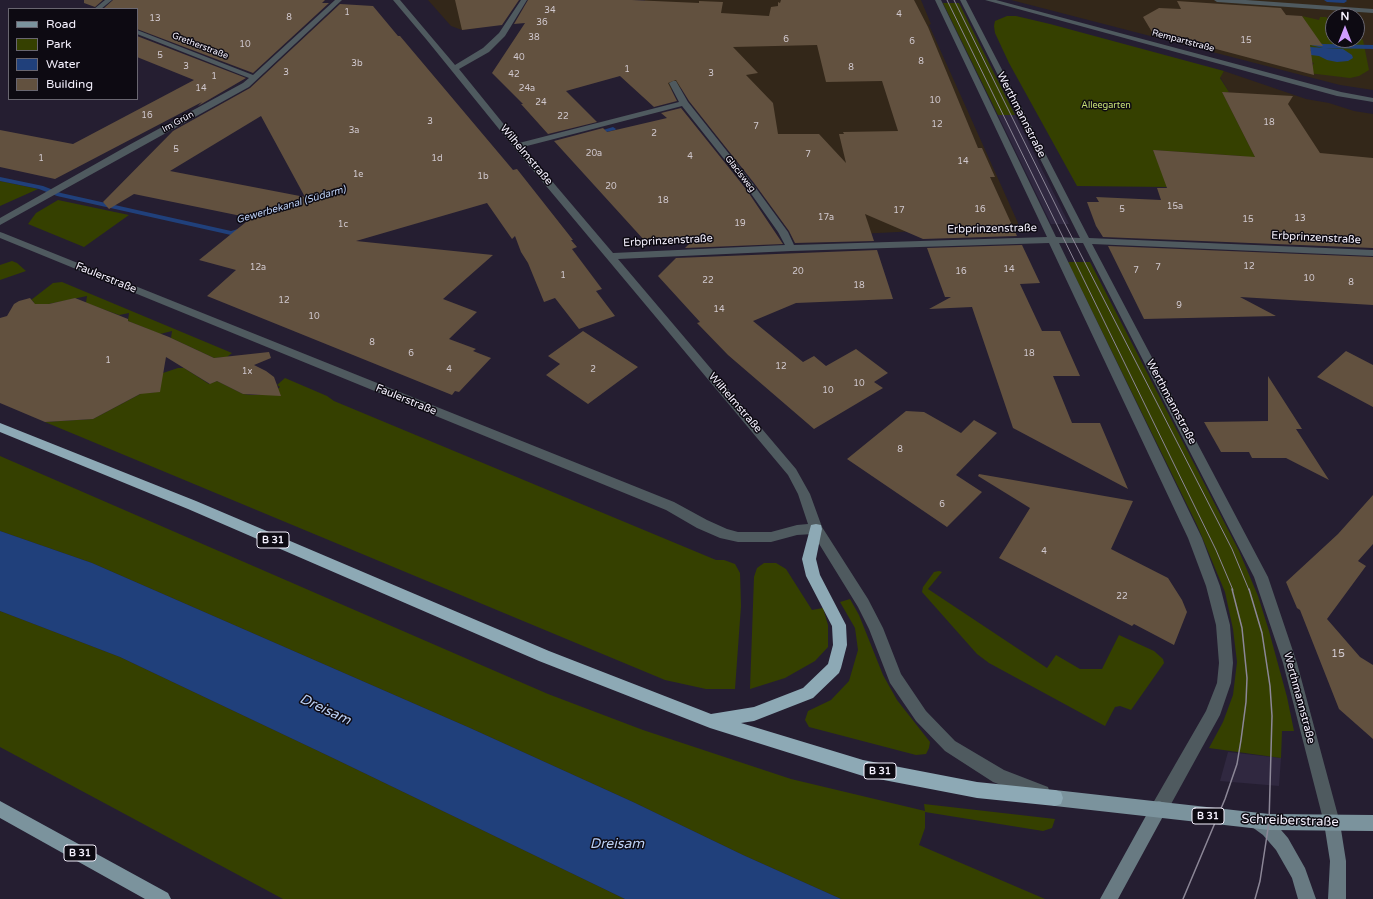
<!DOCTYPE html>
<html>
<head>
<meta charset="utf-8">
<style>
	body { margin:0 }
	#map { position:relative; width:1373px; height:899px; overflow:hidden; background:#251e31; font-family:"Varela Round",sans-serif }
	canvas { display:block }
	.legend { position:absolute; left:8px; top:8px; width:130px; height:92px; box-sizing:border-box; background:#0d0a12; border:1px solid #696670; margin:0; padding:5px 7px; list-style:none; font-size:12px; color:#f4f0fd }
	.legend li { display:flex; align-items:center; gap:8px; height:20px }
	.legend b { width:20px; border:1px solid #696670 }
	.north { position:absolute; left:1325px; top:8px; width:40px; height:40px; box-sizing:border-box; background:#0d0a12; border:1px solid #696670; border-radius:50%; rotate:0deg; font-size:11px; font-weight:700; line-height:16px; text-align:center; color:#f4f0fd }
	.north::after { content:''; display:block; margin:auto; width:14px; height:18px; background:#d09dfe; clip-path:polygon(50% 0,100% 100%,50% 72%,0 100%) }
</style>
</head>
<body>
<div id="map">
<canvas width="1373" height="899"></canvas>
<ul class="legend">
<li><b style="height:5px;background:#7b939d"></b>Road</li>
<li><b style="height:11px;background:#354000"></b>Park</li>
<li><b style="height:11px;background:#20407b"></b>Water</li>
<li><b style="height:11px;background:#62513f"></b>Building</li>
</ul>
<div class="north">N</div>
</div>
<script>
const ctx = document.querySelector('canvas').getContext('2d');
ctx.lineJoin = 'round';
function paint(path, color) {
  ctx.fillStyle = color;
  ctx.fill(path, 'evenodd');
}
function toPath(rows) {
  const path = new Path2D();
  for (const r of rows) {
    path.moveTo(r[0], r[1]);
    for (let i = 2; i < r.length; i += 2) path.lineTo(r[i], r[i + 1]);
  }
  return path;
}
function stroke(path, color, width, dash) {
  ctx.strokeStyle = color;
  ctx.lineWidth = width;
  ctx.lineCap = dash ? 'butt' : 'round';
  ctx.setLineDash(dash || []);
  ctx.stroke(path);
}
function label(font, color, halo, rows, align = 'center') {
  ctx.font = font + ' "Varela Round",sans-serif';
  ctx.lineWidth = 3;
  ctx.setLineDash([]);
  ctx.textBaseline = 'middle';
  ctx.strokeStyle = halo;
  ctx.fillStyle = color;
  for (const [text, x, y, turn = 0] of rows) {
    ctx.save();
    ctx.translate(x, y);
    ctx.rotate((+turn || 0) * Math.PI / 180);
    ctx.textAlign = isNaN(turn) ? turn : align;
    if (halo) ctx.strokeText(text, 0, 0);
    ctx.fillText(text, 0, 0);
    ctx.restore();
  }
}
paint(toPath([
	[998,115,1015,115,1069,224,1051,224],
	[1228,752,1281,758,1279,786,1220,781]
]), '#302840');
paint(toPath([
	[428,0,502,0,477,28,462,30,451,26],
	[645,0,921,0,931,24,929,25,1018,223,1017,226,858,234,683,87,669,90,642,11],
	[1011,0,1373,0,1373,90,1340,85],
	[1333,16,1357,16,1357,40,1333,40],
	[1224,71,1306,99,1329,103,1354,111,1373,114,1373,190,1162,176,1153,150,1222,91,1229,92,1220,77]
]), '#332719');
paint(toPath([
	[943,3,959,3,1015,115,998,115],
	[1007,16,1016,16,1050,24,1224,71,1220,78,1229,92,1222,92,1256,159,1242,156,1153,150,1168,187,1077,186,1009,63,995,33,994,26,995,21],
	[1302,16,1319,20,1320,17,1326,17,1333,23,1333,40,1357,40,1357,36,1363,40,1369,70,1359,76,1350,78,1308,73,1314,63,1306,60,1310,51,1311,51,1309,49,1309,27],
	[0,181,38,189,0,206],
	[58,200,129,215,84,247,28,224,36,213],
	[12,261,17,263,26,271,0,280,0,265],
	[1068,262,1090,262,1239,551,1258,596,1269,631,1287,697,1294,731,1282,731,1281,758,1209,748,1223,722,1233,695,1237,662,1233,629,1225,592,1197,525],
	[62,282,232,353,227,357,214,358,171,338,172,331,160,334,128,321,129,313,119,315,86,303,87,296,44,305,41,304,32,308,34,302,31,300,53,283],
	[178,368,184,368,209,384,217,381,243,394,251,395,270,395,280,387,277,385,285,378,327,396,334,401,716,560,724,560,735,564,740,573,741,606,735,689,706,689,665,680,45,422,93,419,146,391,150,393,155,392,160,374],
	[0,456,548,694,643,730,791,779,925,811,924,804,1055,819,1052,828,1043,831,925,812,925,828,919,845,1045,899,841,899,743,855,633,802,470,728,92,563,0,531],
	[764,563,776,563,786,569,812,610,823,608,828,625,828,647,815,661,785,678,750,689,754,577,757,568],
	[939,571,942,572,928,589,1047,668,1056,655,1080,669,1102,669,1119,635,1154,651,1163,659,1164,663,1131,710,1120,706,1115,707,1105,726,989,663,977,654,922,592,923,587,934,572],
	[850,599,859,615,883,675,897,700,930,742,929,748,926,754,916,755,809,727,805,720,808,711,831,700,849,681,858,650,855,628,840,602],
	[0,611,120,657,333,758,625,899,283,899,0,747]
]), '#354000');
paint(toPath([
	[1309,47,1343,49,1352,55,1353,58,1348,61,1337,62,1327,60,1319,56,1311,55,1310,51,1311,51],
	[0,531,92,563,470,728,633,802,743,855,841,899,625,899,333,758,120,657,0,611]
]), '#20407b');
paint(toPath([
	[1324,0,1346,0,1347,1,1344,3,1327,2,1324,0],
	[1309,41,1323,44,1373,45,1373,49,1323,48,1307,44,1306,43,1309,41],
	[613,127,616,129,615,130,606,132,603,130,613,127],
	[0,177,43,186,61,193,231,231,245,227,249,229,231,235,57,196,39,189,0,181,0,177]
]), '#20407b');
paint(toPath([
	[84,0,103,0,95,7,84,3],
	[113,0,325,0,322,3,329,3,253,73,137,29,137,9,103,9],
	[455,0,519,0,502,25,462,30],
	[528,0,632,0,699,3,699,1,723,2,721,13,769,16,771,7,778,6,778,2,780,3,781,0,914,0,928,27,978,148,982,148,995,177,990,177,1017,236,923,239,865,214,874,241,795,243,789,231,754,183,689,101,676,80,668,83,677,101,654,107,620,76,566,91,597,122,548,134,521,104,523,104,492,73,525,23,514,24],
	[817,45,826,82,882,81,898,131,843,132,844,134,839,134,846,163,819,134,778,134,773,103,746,75,758,73,733,47],
	[1177,1,1281,8,1286,15,1302,16,1323,46,1310,45,1314,75,1152,32,1143,17,1159,8,1181,9],
	[340,4,373,6,398,36,400,36,513,170,517,169,573,240,571,240,577,247,572,249,602,289,596,291,615,316,579,329,555,298,544,302,528,263,521,252,515,236,512,239,487,203,356,241,493,255,443,299,477,312,449,339,476,349,473,351,491,358,459,392,455,391,452,395,207,296,236,270,199,260,251,218,134,194,109,209,103,202,173,131,250,88],
	[261,116,305,197,170,171],
	[137,36,246,78,198,106,202,102,55,179,0,167,0,130,73,144,194,80,137,57],
	[1222,92,1293,96,1288,104,1320,153,1373,158,1373,248,1103,237,1096,226,1087,202,1099,202,1096,197,1161,200,1157,188,1167,188,1153,150,1255,157],
	[681,108,746,189,783,244,685,248,695,238,644,240,554,141,603,128,607,132,667,118,661,113],
	[1022,245,1040,283,1020,284,1042,331,1060,331,1080,376,1053,376,1072,423,1100,423,1128,489,1013,428,972,307,929,309,951,297,945,297,927,248],
	[1108,246,1373,257,1373,305,1240,297,1276,316,1144,319],
	[877,250,893,299,796,303,753,321,803,362,814,356,826,366,856,349,888,373,874,382,883,388,814,429,728,355,697,323,700,322,658,276,676,258],
	[30,298,35,304,49,304,75,298,128,319,128,321,169,337,214,358,269,352,271,358,254,365,266,371,274,377,281,396,243,394,217,381,210,384,166,357,160,392,140,394,93,419,45,422,0,403,0,318,7,316,14,304,19,301],
	[583,331,638,367,588,404,546,375,560,364,548,356],
	[1346,351,1373,365,1373,407,1317,377],
	[1268,376,1302,429,1296,429,1329,480,1286,458,1252,458,1249,452,1221,452,1204,422,1268,421],
	[906,411,924,412,961,433,974,420,997,433,956,475,982,492,947,527,847,459],
	[979,474,1133,501,1111,549,1168,578,1182,600,1187,612,1174,645,1134,624,1132,626,999,558,1030,508,978,476],
	[1373,495,1373,544,1358,561,1366,566,1327,619,1360,657,1373,665,1373,739,1339,709,1300,610,1297,608,1286,582,1338,534]
]), '#62513f');
paint(toPath([
	[105,0,112,0,101,9,94,9,105,0],
	[335,0,342,0,249,87,0,225,0,218,129,145,243,83,249,78,137,34,137,30,253,75,335,0],
	[393,0,400,0,455,65,483,48,499,33,521,0,527,0,505,36,489,52,459,69,519,143,679,102,669,83,673,81,676,81,688,102,753,184,788,232,794,245,1047,237,935,0,941,0,1056,237,1080,238,960,0,966,0,1089,238,1373,250,1373,256,1092,244,1268,577,1297,663,1340,823,1338,829,1332,831,1326,829,1324,823,1283,663,1254,577,1083,243,1059,243,1202,538,1220,586,1230,625,1233,663,1231,683,1220,715,1165,815,1159,817,1153,815,1151,809,1153,803,1206,711,1217,683,1219,663,1216,625,1206,586,1188,538,1049,243,791,251,618,259,796,469,810,494,822,527,868,599,883,628,901,674,926,711,955,741,1004,770,1048,787,1050,793,1048,799,1042,801,993,782,945,751,916,721,890,683,869,629,858,607,813,534,797,535,771,542,738,542,720,538,697,528,666,510,0,238,0,232,3,233,674,502,707,520,727,529,738,532,771,532,797,525,808,524,798,494,788,475,516,150,426,39,393,0],
	[682,106,747,188,778,232,785,245,613,253,523,147,682,106],
	[985,0,996,0,1341,92,1373,98,1373,102,1337,96,985,0],
	[1214,0,1246,0,1373,9,1373,13,1217,2,1214,0]
]), '#4f5a5f');
paint(toPath([
	[1159,801,1165,803,1167,809,1118,899,1100,899,1153,803,1159,801],
	[1258,813,1275,823,1288,838,1305,868,1316,899,1298,899,1292,878,1276,850,1263,835,1252,827,1250,821,1252,815,1258,813],
	[1332,815,1338,817,1340,823,1346,861,1346,899,1328,899,1330,861,1324,823,1326,817,1332,815]
]), '#687a82');
paint(toPath([
	[1055,790,1269,814,1373,815,1373,831,1269,830,1055,806,1049,804,1047,798,1049,792,1055,790],
	[0,801,168,893,171,899,145,899,0,818,0,801]
]), '#7b939d');
paint(toPath([
	[0,423,196,501,549,651,711,714,754,707,803,688,828,664,833,645,832,626,806,576,802,559,811,525,816,524,821,525,822,529,816,559,820,575,846,625,847,645,841,668,839,673,813,698,754,721,741,723,863,760,977,782,1055,790,1061,792,1063,798,1061,804,1055,806,977,798,863,776,710,728,539,661,188,509,0,432,0,423]
]), '#8da9b5');
stroke(toPath([
	[947,0,1216,550,1233,590],
	[954,0,1063,220,1232,549,1249,590]
]), '#8c8797', 1);
stroke(toPath([
	[1249,589,1262,633,1270,686,1272,716,1269,822,1260,881,1255,899],
	[1183,899,1225,799,1237,764,1241,740,1246,702,1247,678,1242,628,1232,589]
]), '#8c8797', 1.5);
label('9px', '#d0c8ce', null, [
	["34",550,11],
	["1",347,13],
	["4",899,15],
	["8",289,18],
	["13",155,19],
	["36",542,23],
	["38",534,38],
	["6",786,40],
	["15",1246,41],
	["6",912,42],
	["10",245,45],
	["5",160,56],
	["40",519,58],
	["8",921,62],
	["3b",357,64],
	["3",186,67],
	["8",851,68],
	["1",627,70],
	["3",286,73],
	["3",711,74],
	["42",514,75],
	["1",214,77],
	["14",201,89],
	["24a",527,89],
	["10",935,101],
	["24",541,103],
	["16",147,116],
	["22",563,117],
	["3",430,122],
	["18",1269,123],
	["12",937,125],
	["7",756,127],
	["3a",354,131],
	["2",654,134],
	["5",176,150],
	["20a",594,154],
	["7",808,155],
	["4",690,157],
	["1",41,159],
	["1d",437,159],
	["14",963,162],
	["1e",358,175],
	["1b",483,177],
	["20",611,187],
	["18",663,201],
	["15a",1175,207],
	["16",980,210],
	["5",1122,210],
	["17",899,211],
	["17a",826,218],
	["13",1300,219],
	["15",1248,220],
	["19",740,224],
	["1c",343,225],
	["12",1249,267],
	["12a",258,268],
	["7",1158,268],
	["14",1009,270],
	["7",1136,271],
	["20",798,272],
	["16",961,272],
	["1",563,276],
	["10",1309,279],
	["22",708,281],
	["8",1351,283],
	["18",859,286],
	["12",284,301],
	["9",1179,306],
	["14",719,310],
	["10",314,317],
	["8",372,343],
	["6",411,354],
	["18",1029,354],
	["1",108,361],
	["12",781,367],
	["4",449,370],
	["2",593,370],
	["1x",247,372],
	["10",859,384],
	["10",828,391],
	["8",900,450],
	["6",942,505],
	["4",1044,552],
	["22",1122,597]
]);
label('9px', '#f4f0fd', '#0d0a12', [
	["Rempartstraße",1183,41,15],
	["Gretherstraße",200,46,21],
	["Im Grün",178,122,-28],
	["Glacisweg",740,174,52]
]);
label('9px', '#c8e276', '#0d0a12', [
	["Alleegarten",1106,106]
]);
label('italic 10px', '#bbcff3', '#0d0a12', [
	["Gewerbekanal (Südarm)",291,205,-16]
]);
for (const [x, y, w] of [
	[273,540,32],
	[880,771,32],
	[1208,816,32],
	[80,853,32]
]) {
  const box = new Path2D();
  box.roundRect(x - w / 2, y - 8, w, 16, 3);
  ctx.fillStyle = '#0d0a12';
  ctx.fill(box);
  stroke(box, '#f4f0fd', 1);
}
label('bold 10px', '#f4f0fd', null, [
	["B 31",273,540],
	["B 31",880,771],
	["B 31",1208,816],
	["B 31",80,853]
]);
label('11px', '#f4f0fd', '#0d0a12', [
	["Werthmannstraße",1021,115,63],
	["Wilhelmstraße",526,155,50],
	["Erbprinzenstraße",992,229,-1],
	["Erbprinzenstraße",1316,238,3],
	["Erbprinzenstraße",668,241,-3],
	["Faulerstraße",106,278,22],
	["Faulerstraße",406,400,22],
	["Werthmannstraße",1171,402,62],
	["Wilhelmstraße",735,403,49],
	["Werthmannstraße",1299,698,75]
]);
label('11px', '#d0c8ce', null, [
	["15",1338,654]
]);
label('13px', '#f4f0fd', '#0d0a12', [
	["Schreiberstraße",1290,821,2]
]);
label('italic 14px', '#bbcff3', '#0d0a12', [
	["Dreisam",325,710,25],
	["Dreisam",617,844]
]);
</script>
</body>
</html>
